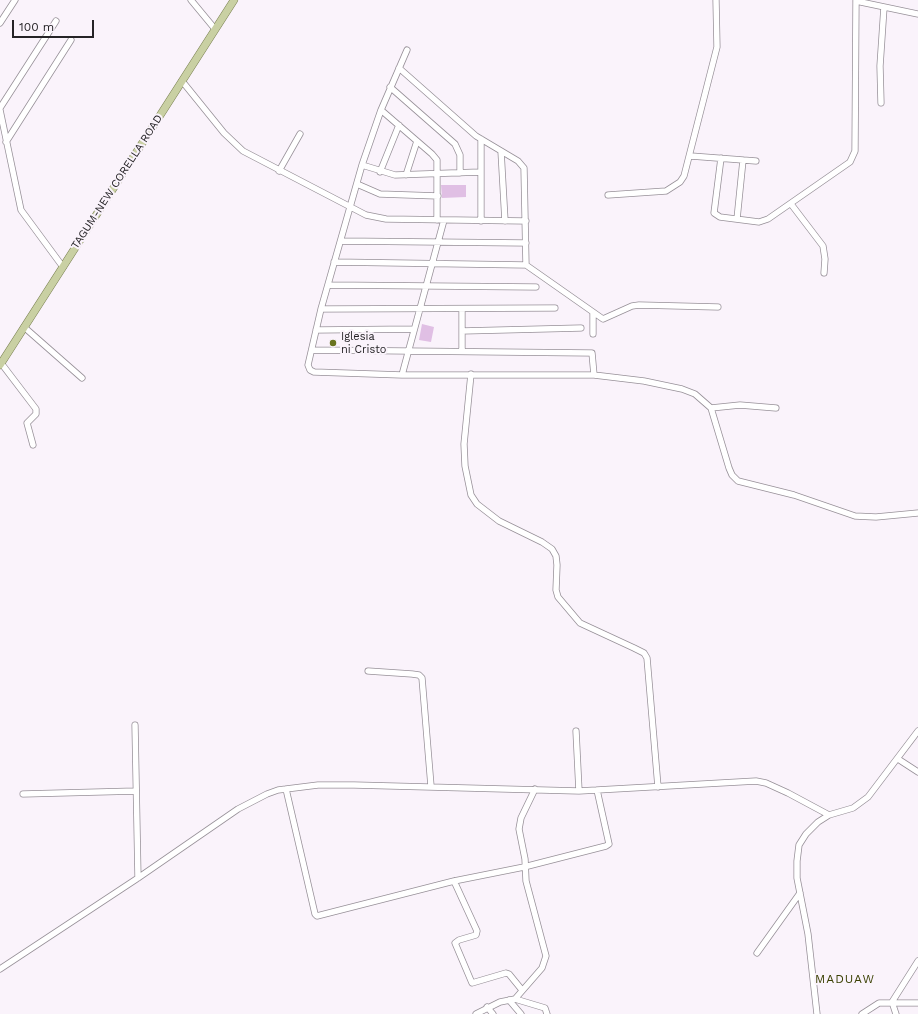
<!DOCTYPE html>
<html>
<head>
<meta charset="utf-8">
<style>
	body { margin:0 }
	#map { position:relative; width:918px; height:1014px; overflow:hidden; background:#faf3fb; font-family:"Work Sans",sans-serif }
	canvas { display:block }
	.scale { position:absolute; left:12px; top:20px; width:82px; height:18px; box-sizing:border-box; border:2px solid #252326; border-top:0; padding-left:5px; font-size:12px; line-height:14px; white-space:nowrap; color:#252326; -webkit-text-stroke:3px #faf3fb; paint-order:stroke }
</style>
</head>
<body>
<div id="map">
<canvas width="918" height="1014"></canvas>
<div class="scale">100 m</div>
</div>
<script>
const ctx = document.querySelector('canvas').getContext('2d');
ctx.lineJoin = 'round';
function paint(path, color) {
  ctx.fillStyle = color;
  ctx.fill(path, 'evenodd');
}
function toPath(rows) {
  const path = new Path2D();
  for (const r of rows) {
    path.moveTo(r[0], r[1]);
    for (let i = 2; i < r.length; i += 2) path.lineTo(r[i], r[i + 1]);
  }
  return path;
}
function stroke(path, color, width, dash) {
  ctx.strokeStyle = color;
  ctx.lineWidth = width;
  ctx.lineCap = dash ? 'butt' : 'round';
  ctx.setLineDash(dash || []);
  ctx.stroke(path);
}
function label(font, color, halo, rows, align = 'center') {
  ctx.font = font + ' "Work Sans",sans-serif';
  ctx.lineWidth = 4;
  ctx.setLineDash([]);
  ctx.textBaseline = 'middle';
  ctx.strokeStyle = halo;
  ctx.fillStyle = color;
  for (const [text, x, y, turn = 0] of rows) {
    ctx.save();
    ctx.translate(x, y);
    ctx.rotate((+turn || 0) * Math.PI / 180);
    ctx.textAlign = isNaN(turn) ? turn : align;
    if (halo) ctx.strokeText(text, 0, 0);
    ctx.fillText(text, 0, 0);
    ctx.restore();
  }
}
paint(toPath([
	[441,185,466,185,466,197,442,198],
	[422,324,434,327,431,342,419,340]
]), '#e0bfe4');
const minor = toPath([
	[191,0,215,29],
	[856,1,918,14],
	[0,23,15,0],
	[407,50,381,110,362,165,321,309,308,365,310,370,314,372,402,375,594,375,644,381,682,389,695,394,711,408,729,468,732,475,738,481,794,495,855,516,876,517,918,513],
	[399,68,476,136,518,161,524,168,526,265],
	[182,81,224,133,243,151,366,215,386,219,526,221],
	[390,87,455,144,460,155,460,173],
	[881,103,880,66,884,7],
	[0,108,56,21],
	[0,110,21,210,63,267],
	[381,110,432,154,437,160,437,220],
	[6,142,71,40],
	[501,151,505,221],
	[691,156,756,161],
	[721,158,714,213,720,217,759,222,768,219,850,162,855,151,856,0],
	[362,165,395,175,480,172],
	[279,171,300,134],
	[380,172,399,125],
	[406,175,417,141],
	[357,184,380,194,438,196],
	[608,195,666,191,680,182,684,176,717,47,716,0],
	[791,204,823,246,825,259,824,273],
	[737,219,743,160],
	[481,221,481,139],
	[341,241,526,243],
	[334,262,526,265,603,319,632,306,639,305,718,307],
	[328,285,536,287],
	[321,309,555,308],
	[462,309,462,350],
	[24,327,82,378],
	[316,330,414,329],
	[462,331,581,328],
	[593,334,593,313],
	[312,350,592,353,594,375],
	[1,363,36,409,36,414,27,423,33,445],
	[471,374,464,444,465,466,471,495,477,504,499,521,542,542,552,549,556,556,557,565,556,590,558,597,580,623,634,648,644,653,647,658,658,787],
	[402,375,444,220],
	[711,408,740,405,776,408],
	[368,671,412,674,419,675,422,678,431,786],
	[135,725,138,878],
	[576,731,579,791],
	[898,759,918,772],
	[286,789,315,914,317,916,454,881,524,867,606,846,609,844,597,790],
	[23,794,136,791],
	[454,881,477,931,476,935,459,940,455,943,472,983,506,973,509,974,522,990],
	[757,953,800,893],
	[0,969,138,878,238,809,267,794,278,790,318,785,354,785,579,791,756,781,766,783,788,793,829,815,853,808,868,797,918,731],
	[515,999,542,968,546,956,526,881,525,859,519,829,521,818,535,789],
	[509,1000,521,1014],
	[487,1007,493,1014],
	[476,1014,500,1002,515,999,545,1008,547,1014],
	[817,1014,808,934,797,878,797,861,799,845,806,834,818,822,829,815],
	[862,1014,879,1003,918,1003],
	[896,1014,892,1002,918,961]
]);
const major = toPath([
	[0,365,234,0]
]);
stroke(minor, '#979098', 7);
stroke(major, '#787f50', 8);
stroke(minor, '#fff', 5.5);
stroke(major, '#c9d0a3', 7);
for (const [x, y, r, color] of [
	[333,343,4,"#69741e"]
]) {
  const dot = new Path2D();
  dot.arc(x, y, r, 0, 2 * Math.PI);
  ctx.fillStyle = color;
  ctx.fill(dot);
  stroke(dot, '#faf3fb', 1.5);
}
label('11px', '#252326', '#faf3fb', [
	["TAGUM-NEW CORELLA ROAD",117,182,-57]
]);
label('11px', '#252326', '#faf3fb', [
	["Iglesia",341,337],
	["ni Cristo",341,350]
], 'left');
ctx.letterSpacing = '1px';
label('12px', '#3a4002', '#faf3fb', [
	["MADUAW",845,979]
]);
ctx.letterSpacing = '0px';
</script>
</body>
</html>
